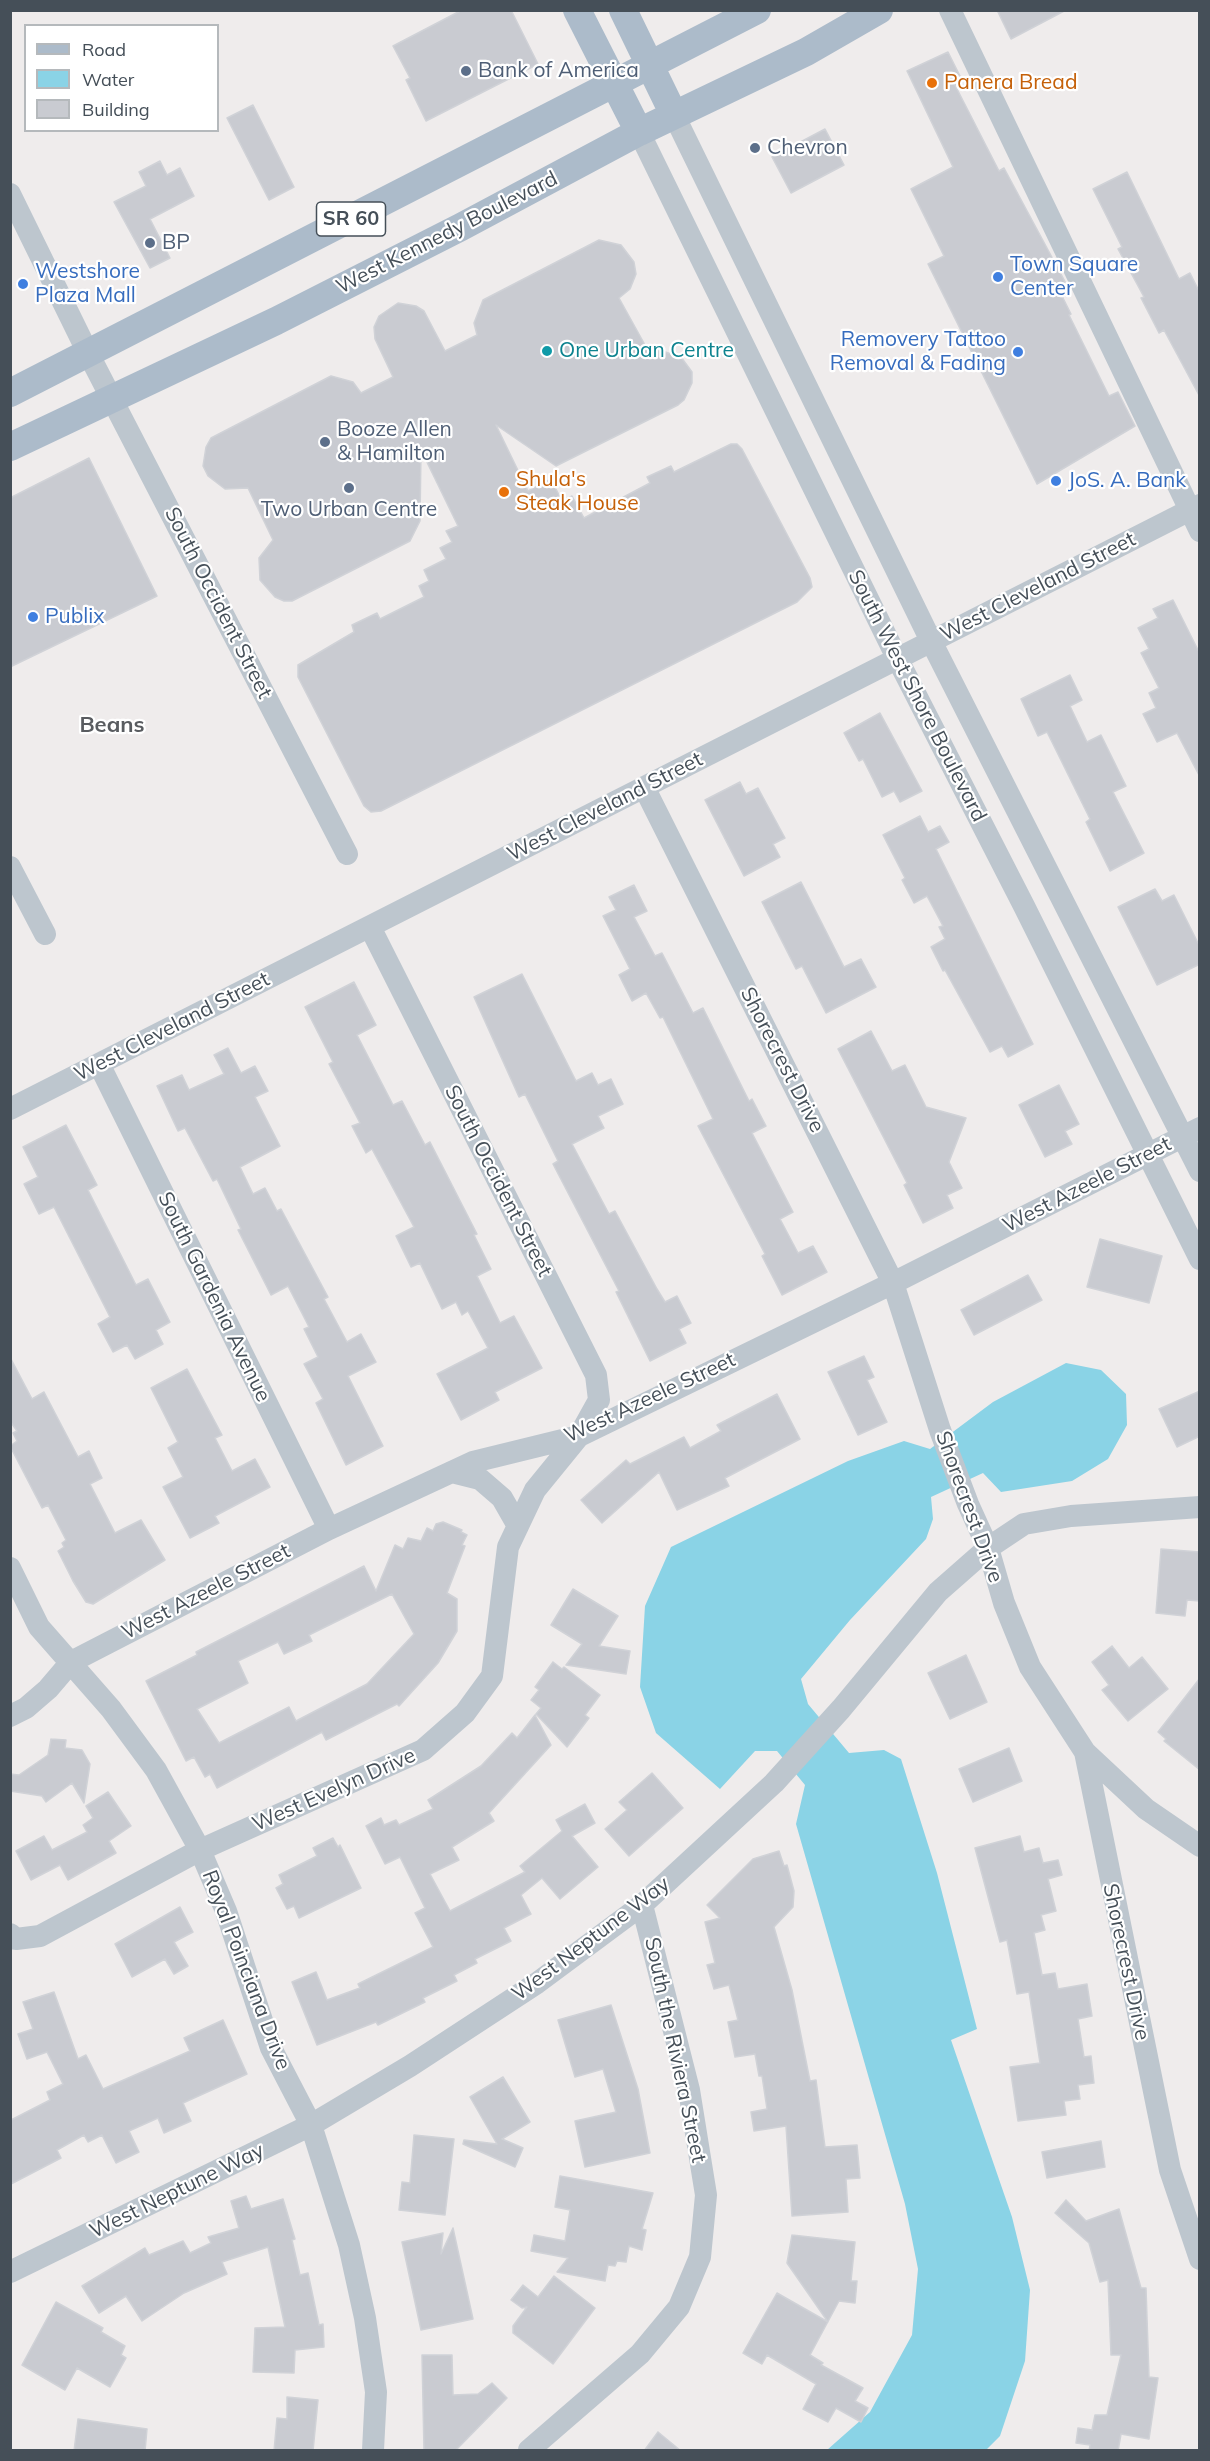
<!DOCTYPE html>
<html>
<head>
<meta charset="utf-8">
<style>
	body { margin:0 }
	#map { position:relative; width:1210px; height:2461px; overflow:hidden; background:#efecec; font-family:Mulish,sans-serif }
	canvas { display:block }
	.frame { position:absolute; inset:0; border:12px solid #454f58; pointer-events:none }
	.legend { position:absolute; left:24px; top:24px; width:195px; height:108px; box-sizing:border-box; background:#fff; border:2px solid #b5b9bc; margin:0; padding:8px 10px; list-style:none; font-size:18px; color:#454f58 }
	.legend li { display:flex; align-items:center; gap:12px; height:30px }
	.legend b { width:30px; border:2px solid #b5b9bc }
</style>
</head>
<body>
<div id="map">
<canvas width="1210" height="2461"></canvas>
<div class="frame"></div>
<ul class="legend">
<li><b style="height:8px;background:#acbbca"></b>Road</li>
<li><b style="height:16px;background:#8ad3e6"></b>Water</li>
<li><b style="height:16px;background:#c9cbd1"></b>Building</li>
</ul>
</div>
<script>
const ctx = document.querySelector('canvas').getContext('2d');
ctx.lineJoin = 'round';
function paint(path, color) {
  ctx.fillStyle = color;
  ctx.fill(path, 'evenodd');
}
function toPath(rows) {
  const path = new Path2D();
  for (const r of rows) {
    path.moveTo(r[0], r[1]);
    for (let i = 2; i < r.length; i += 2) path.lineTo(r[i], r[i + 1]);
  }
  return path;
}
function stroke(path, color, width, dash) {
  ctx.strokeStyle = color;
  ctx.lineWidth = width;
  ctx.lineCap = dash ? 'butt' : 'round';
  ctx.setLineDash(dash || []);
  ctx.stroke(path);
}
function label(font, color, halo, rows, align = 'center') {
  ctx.font = font + ' Mulish,sans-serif';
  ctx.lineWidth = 4.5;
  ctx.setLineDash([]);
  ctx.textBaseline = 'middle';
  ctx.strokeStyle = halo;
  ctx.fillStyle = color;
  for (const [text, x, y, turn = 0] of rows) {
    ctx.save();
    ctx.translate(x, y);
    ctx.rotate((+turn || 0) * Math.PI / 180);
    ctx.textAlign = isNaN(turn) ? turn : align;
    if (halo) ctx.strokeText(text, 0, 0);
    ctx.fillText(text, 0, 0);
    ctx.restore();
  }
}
paint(toPath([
	[1066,1363,1101,1370,1126,1394,1127,1425,1108,1459,1072,1481,1001,1492,983,1473,931,1497,933,1519,926,1539,850,1620,801,1679,808,1704,849,1753,884,1750,901,1759,937,1873,977,2029,951,2040,1012,2217,1030,2290,1025,2361,1000,2436,986,2450,827,2450,870,2412,912,2335,918,2269,905,2204,796,1824,805,1785,777,1751,755,1751,720,1789,656,1733,640,1687,645,1606,671,1547,848,1461,904,1441,930,1449,993,1402]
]), '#8ad3e6');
const building = toPath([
	[462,10,511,10,538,64,426,121,406,80,410,78,393,46,462,10],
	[997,10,1066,10,1011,39,997,10],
	[948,52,962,80,955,85,999,171,1004,168,1069,289,1061,294,1071,314,1069,315,1109,396,1118,392,1135,426,1037,484,928,264,944,256,911,189,953,167,907,71,948,52],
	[253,105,294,187,269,200,227,118,253,105],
	[825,129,844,165,791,193,772,157,825,129],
	[160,161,167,175,180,168,194,196,150,219,170,258,150,268,114,202,146,186,139,172,160,161],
	[1127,172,1179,279,1190,273,1200,293,1200,397,1164,330,1159,333,1141,298,1144,297,1118,249,1122,247,1093,189,1127,172],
	[599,240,621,245,634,262,636,274,630,289,619,298,650,354,659,350,681,357,692,372,692,383,684,400,678,405,556,466,496,425,528,491,551,479,562,501,572,496,584,518,650,483,647,477,671,466,674,472,731,444,737,444,742,449,810,578,812,587,797,602,381,811,371,812,364,806,298,677,298,665,354,632,352,625,377,613,380,619,424,597,419,586,429,581,424,570,446,559,440,548,452,542,446,531,458,526,421,450,420,521,410,541,292,601,284,601,275,597,260,580,259,558,273,540,248,488,225,489,208,476,203,466,206,447,211,438,331,376,353,382,361,393,393,377,375,339,374,327,379,316,398,303,416,306,424,311,445,351,477,335,474,323,483,300,599,240],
	[89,458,157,596,10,667,10,498,89,458],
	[1173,600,1200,654,1200,777,1177,733,1157,742,1143,714,1156,708,1149,693,1159,688,1141,653,1149,649,1138,628,1158,618,1153,609,1173,600],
	[1070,675,1082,700,1070,706,1087,742,1101,735,1126,786,1113,792,1144,853,1110,871,1086,822,1090,819,1047,732,1038,736,1021,699,1070,675],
	[880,713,922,791,900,802,894,791,882,797,863,759,859,761,844,733,880,713],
	[740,782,746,794,758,788,785,838,773,844,780,857,744,876,705,800,740,782],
	[920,816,928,832,940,826,949,842,936,849,1033,1044,1008,1057,1002,1046,990,1052,945,970,943,971,931,947,945,939,939,927,943,926,927,896,914,903,902,880,905,878,883,835,920,816],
	[801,882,844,967,861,959,876,987,826,1013,802,966,796,969,762,902,801,882],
	[634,885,647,911,634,917,655,956,662,953,693,1013,703,1008,749,1101,752,1099,766,1126,752,1133,793,1212,780,1219,798,1253,813,1246,827,1272,782,1295,762,1256,765,1254,698,1126,713,1119,663,1017,660,1018,646,993,632,1001,619,975,630,969,603,916,616,910,609,897,634,885],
	[1155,889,1162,901,1174,895,1200,947,1200,964,1157,985,1118,907,1155,889],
	[522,974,576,1081,592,1073,598,1085,611,1079,623,1104,598,1116,604,1128,572,1144,609,1214,615,1211,657,1289,665,1302,677,1296,691,1323,679,1329,686,1343,650,1361,616,1292,619,1291,553,1164,558,1161,525,1094,519,1097,474,997,522,974],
	[354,982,376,1025,357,1035,393,1105,402,1101,425,1145,430,1142,477,1234,474,1235,491,1269,477,1276,500,1323,514,1316,542,1368,495,1392,499,1400,461,1420,437,1374,488,1348,468,1311,462,1315,456,1302,442,1309,420,1263,411,1267,396,1236,414,1227,372,1149,366,1153,352,1126,360,1123,329,1064,333,1062,305,1007,354,982],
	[871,1031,892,1071,905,1065,926,1107,966,1118,949,1162,962,1188,947,1195,953,1208,923,1223,904,1185,907,1183,838,1049,871,1031],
	[228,1048,241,1073,255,1066,268,1091,255,1097,280,1146,240,1167,253,1194,265,1188,277,1211,281,1209,328,1297,324,1299,347,1342,361,1334,376,1362,348,1376,383,1446,346,1465,316,1403,323,1399,304,1364,318,1357,304,1329,309,1327,288,1286,271,1295,238,1230,241,1229,217,1179,213,1181,185,1128,178,1131,157,1086,182,1075,189,1090,224,1074,214,1055,228,1048],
	[1059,1085,1079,1124,1065,1131,1072,1144,1045,1157,1019,1105,1059,1085],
	[66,1125,97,1185,88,1190,136,1285,148,1279,170,1322,156,1330,163,1344,135,1359,127,1345,113,1352,98,1324,110,1317,54,1207,39,1214,24,1184,38,1177,23,1147,66,1125],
	[1100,1239,1162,1256,1149,1303,1087,1287,1100,1239],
	[1028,1275,1042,1300,974,1335,961,1310,1028,1275],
	[864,1356,874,1377,867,1380,887,1422,858,1435,828,1372,864,1356],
	[10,1357,32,1399,44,1392,78,1457,89,1451,102,1478,90,1484,115,1533,141,1520,165,1560,93,1604,86,1602,73,1581,58,1551,64,1547,62,1543,66,1540,48,1505,42,1508,10,1446,17,1441,13,1433,17,1431,10,1421,10,1357],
	[187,1369,222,1435,215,1438,232,1471,255,1459,270,1487,215,1516,219,1523,190,1538,163,1487,183,1477,168,1448,178,1442,151,1388,187,1369],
	[1200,1391,1200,1436,1177,1447,1159,1409,1200,1391],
	[777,1394,800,1439,725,1478,729,1486,677,1510,659,1472,602,1523,581,1500,626,1460,630,1464,684,1437,690,1448,721,1431,717,1425,777,1394],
	[443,1522,462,1530,461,1532,467,1535,462,1545,465,1546,447,1593,457,1599,457,1631,438,1663,399,1706,397,1704,326,1740,322,1732,217,1788,210,1774,205,1777,194,1757,186,1761,146,1681,197,1655,196,1652,364,1566,376,1591,395,1545,403,1549,408,1538,421,1541,427,1528,433,1531,436,1524,443,1522],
	[392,1594,414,1634,367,1684,296,1721,289,1707,219,1743,197,1709,248,1683,238,1661,278,1642,284,1654,312,1641,309,1635,392,1594],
	[1161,1549,1200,1552,1200,1601,1187,1600,1185,1616,1156,1613,1161,1549],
	[573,1589,618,1616,599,1646,630,1651,626,1674,566,1665,582,1644,551,1625,573,1589],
	[1112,1646,1129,1668,1142,1657,1168,1689,1128,1721,1102,1690,1109,1685,1092,1662,1112,1646],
	[966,1655,987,1702,950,1719,928,1673,966,1655],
	[553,1662,562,1669,564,1667,600,1695,585,1715,589,1718,567,1747,536,1714,541,1708,531,1700,539,1690,535,1687,553,1662],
	[1200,1678,1200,1770,1164,1741,1166,1739,1158,1732,1200,1678],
	[535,1715,551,1745,489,1813,494,1821,452,1847,459,1860,430,1874,450,1911,525,1872,520,1866,562,1831,556,1820,585,1804,595,1823,572,1836,598,1867,560,1899,542,1878,521,1895,531,1914,504,1928,511,1941,475,1959,477,1963,454,1975,457,1981,423,1998,425,2002,378,2025,376,2022,317,2045,292,1982,316,1972,327,2000,360,1988,358,1984,433,1947,415,1913,425,1908,400,1857,385,1864,366,1826,381,1818,384,1825,396,1820,399,1825,433,1809,428,1800,481,1766,512,1733,517,1738,535,1715],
	[51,1739,66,1740,65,1748,82,1750,90,1764,84,1803,72,1783,46,1802,42,1796,10,1791,10,1774,19,1775,48,1755,51,1739],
	[1009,1748,1022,1781,973,1802,959,1769,1009,1748],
	[652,1773,683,1808,629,1856,605,1829,627,1810,619,1802,652,1773],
	[108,1792,131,1826,109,1841,116,1853,68,1880,60,1865,31,1880,16,1851,44,1836,52,1850,87,1832,83,1825,93,1818,86,1806,108,1792],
	[1020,1836,1024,1852,1039,1848,1043,1863,1058,1860,1062,1875,1048,1879,1056,1911,1041,1915,1045,1930,1034,1933,1042,1975,1055,1973,1058,1989,1087,1984,1092,2016,1078,2019,1084,2057,1091,2056,1094,2083,1078,2085,1080,2099,1064,2101,1066,2115,1018,2121,1010,2067,1040,2063,1029,1992,1017,1994,1007,1940,1000,1942,975,1848,1020,1836],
	[333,1838,338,1847,340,1845,361,1888,299,1918,294,1906,287,1909,276,1888,283,1884,279,1875,317,1856,313,1848,333,1838],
	[779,1851,784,1866,787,1865,794,1891,793,1907,774,1927,792,1990,810,2081,816,2080,825,2147,857,2145,860,2178,846,2179,848,2212,792,2216,786,2126,754,2131,751,2112,767,2109,762,2076,759,2076,755,2054,735,2057,728,2022,738,2020,729,1985,714,1989,707,1965,715,1963,705,1922,720,1918,707,1905,753,1859,779,1851],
	[180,1907,193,1932,174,1942,188,1966,174,1974,165,1959,132,1977,115,1944,180,1907],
	[54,1992,78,2059,86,2055,103,2089,190,2051,184,2038,223,2020,247,2074,183,2103,191,2121,164,2133,158,2118,129,2131,139,2152,116,2163,102,2135,88,2142,84,2135,57,2150,61,2158,11,2184,11,2120,50,2100,47,2092,63,2084,47,2052,27,2059,18,2034,33,2029,23,2002,54,1992],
	[611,2005,638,2089,650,2153,585,2167,575,2121,616,2112,603,2069,575,2077,558,2020,611,2005],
	[503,2077,530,2122,502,2139,523,2148,515,2167,463,2144,464,2140,497,2144,470,2097,503,2077],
	[414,2135,454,2139,445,2215,399,2210,402,2182,410,2183,414,2135],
	[1101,2141,1105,2167,1047,2178,1042,2152,1101,2141],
	[560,2176,653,2193,642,2229,646,2230,642,2250,629,2246,626,2262,617,2261,615,2266,608,2265,605,2281,557,2272,568,2258,531,2251,534,2235,565,2241,570,2210,555,2207,560,2176],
	[246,2196,251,2209,283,2199,295,2239,292,2240,300,2275,308,2273,319,2325,323,2324,324,2347,295,2350,294,2373,253,2372,255,2328,285,2327,268,2247,222,2262,227,2274,184,2293,142,2321,126,2296,99,2313,82,2286,145,2248,149,2255,183,2241,190,2253,211,2243,208,2237,239,2228,231,2201,246,2196],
	[1066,2200,1086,2221,1119,2209,1141,2288,1146,2288,1149,2377,1158,2378,1149,2439,1121,2434,1118,2451,1089,2451,1090,2445,1076,2443,1078,2428,1092,2430,1095,2415,1107,2415,1121,2355,1111,2355,1108,2280,1100,2282,1089,2243,1055,2213,1066,2200],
	[453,2228,473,2319,421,2330,402,2242,443,2233,441,2254,453,2228],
	[792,2235,855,2242,851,2281,857,2281,855,2303,839,2301,810,2355,823,2363,821,2365,863,2388,855,2401,868,2408,861,2422,836,2408,828,2422,803,2409,816,2384,767,2355,762,2364,743,2353,777,2293,828,2322,787,2263,792,2235],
	[554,2276,595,2308,553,2364,513,2333,513,2326,527,2307,522,2308,511,2300,523,2285,538,2297,554,2276],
	[56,2302,103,2328,101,2332,125,2346,121,2355,126,2358,110,2387,77,2368,65,2390,22,2365,56,2302],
	[422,2355,452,2355,453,2395,478,2394,492,2383,507,2398,455,2451,424,2451,422,2355],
	[287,2397,318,2400,313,2451,274,2451,277,2418,287,2419,287,2397],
	[78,2419,147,2429,145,2451,74,2451,78,2419],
	[658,2432,681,2451,644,2451,658,2432]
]);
paint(building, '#c9cbd1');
stroke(building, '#d0d2d7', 1.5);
stroke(toPath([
	[950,10,1200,531],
	[674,115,931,641,1200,1171],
	[639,132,897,658,1024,906,1200,1259],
	[10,194,88,353,347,854],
	[644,787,893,1283,940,1430,968,1504,988,1548,1004,1603,1030,1667,1085,1752,1170,2170,1200,2259],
	[10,867,45,934],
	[99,1064,329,1529],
	[10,1109,1200,505],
	[452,1472,480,1479,502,1498,518,1526],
	[10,1568,39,1627,111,1709,156,1770,200,1850,226,1911,271,2048,311,2125,349,2245,365,2318,376,2392,373,2450],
	[10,1716,26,1708,48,1689,71,1662,329,1529,473,1462,579,1436,893,1283,1200,1128],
	[1085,1752,1146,1809,1200,1846],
	[10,1934,16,1939,40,1936,200,1850,423,1750,465,1713,492,1676,508,1547,535,1490,579,1436,599,1400,596,1375,370,927],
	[10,2272,311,2125,410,2066,537,1983,642,1905,774,1783,841,1709,938,1592,988,1548,1024,1524,1071,1516,1200,1507],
	[529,2450,640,2354,679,2307,700,2257,706,2195,689,2090,642,1905]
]), '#bdc6ce', 22);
stroke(toPath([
	[577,10,639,132],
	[623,10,674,115],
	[10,393,757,10],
	[10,447,276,321,461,227,639,132,806,52,879,10]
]), '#acbbca', 28);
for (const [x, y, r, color] of [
	[466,71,6,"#5c6f8a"],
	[932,83,6,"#e8710a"],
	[755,148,6,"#5c6f8a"],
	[150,243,6,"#5c6f8a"],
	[998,277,6,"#3f7fe0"],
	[23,284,6,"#3f7fe0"],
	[547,351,6,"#0f9aa8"],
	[1018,352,6,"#3f7fe0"],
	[325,442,6,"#5c6f8a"],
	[1056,481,6,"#3f7fe0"],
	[349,488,6,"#5c6f8a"],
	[504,492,6,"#e8710a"],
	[33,617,6,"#3f7fe0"]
]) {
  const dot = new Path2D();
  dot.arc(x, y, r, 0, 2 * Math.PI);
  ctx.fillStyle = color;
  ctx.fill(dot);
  stroke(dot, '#fff', 2);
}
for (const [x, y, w] of [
	[351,219,69]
]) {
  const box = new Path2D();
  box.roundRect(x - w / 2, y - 17, w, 34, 4.5);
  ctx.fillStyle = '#fff';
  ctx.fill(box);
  stroke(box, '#454f58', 1.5);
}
label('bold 20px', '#454f58', null, [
	["SR 60",351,219]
]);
label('21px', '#4e5e75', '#fff', [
	["Bank of America",478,71],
	["Chevron",767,148],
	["BP",162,243],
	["Booze Allen",337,430],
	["& Hamilton",337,454],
	["Two Urban Centre",349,510,"center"]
], 'left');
label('21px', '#c56008', '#fff', [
	["Panera Bread",944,83],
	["Shula's",516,480],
	["Steak House",516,504]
], 'left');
label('21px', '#454f58', '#fff', [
	["West Kennedy Boulevard",447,233,-27],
	["West Cleveland Street",1038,587,-27],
	["South Occident Street",218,603,63],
	["South West Shore Boulevard",917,696,63],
	["West Cleveland Street",605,807,-27],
	["West Cleveland Street",172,1027,-27],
	["Shorecrest Drive",782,1060,63],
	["South Occident Street",498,1181,63],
	["West Azeele Street",1087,1185,-27],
	["South Gardenia Avenue",214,1297,64],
	["West Azeele Street",650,1398,-25],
	["Shorecrest Drive",969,1507,70],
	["West Azeele Street",206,1592,-27],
	["West Evelyn Drive",334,1790,-24],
	["West Neptune Way",591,1939,-37],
	["Shorecrest Drive",1126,1962,78],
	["Royal Poinciana Drive",246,1970,69],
	["South the Riviera Street",675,2050,78],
	["West Neptune Way",177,2191,-26]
]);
label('21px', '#366cbe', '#fff', [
	["Town Square",1010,265],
	["Center",1010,289],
	["Westshore",35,272],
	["Plaza Mall",35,296],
	["Removery Tattoo",1006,340,"right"],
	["Removal & Fading",1006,364,"right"],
	["JoS. A. Bank",1068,481],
	["Publix",45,617]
], 'left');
label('21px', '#0d838f', '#fff', [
	["One Urban Centre",559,351]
], 'left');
label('bold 22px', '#595c60', '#fff', [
	["Beans",112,725]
]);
</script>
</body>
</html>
